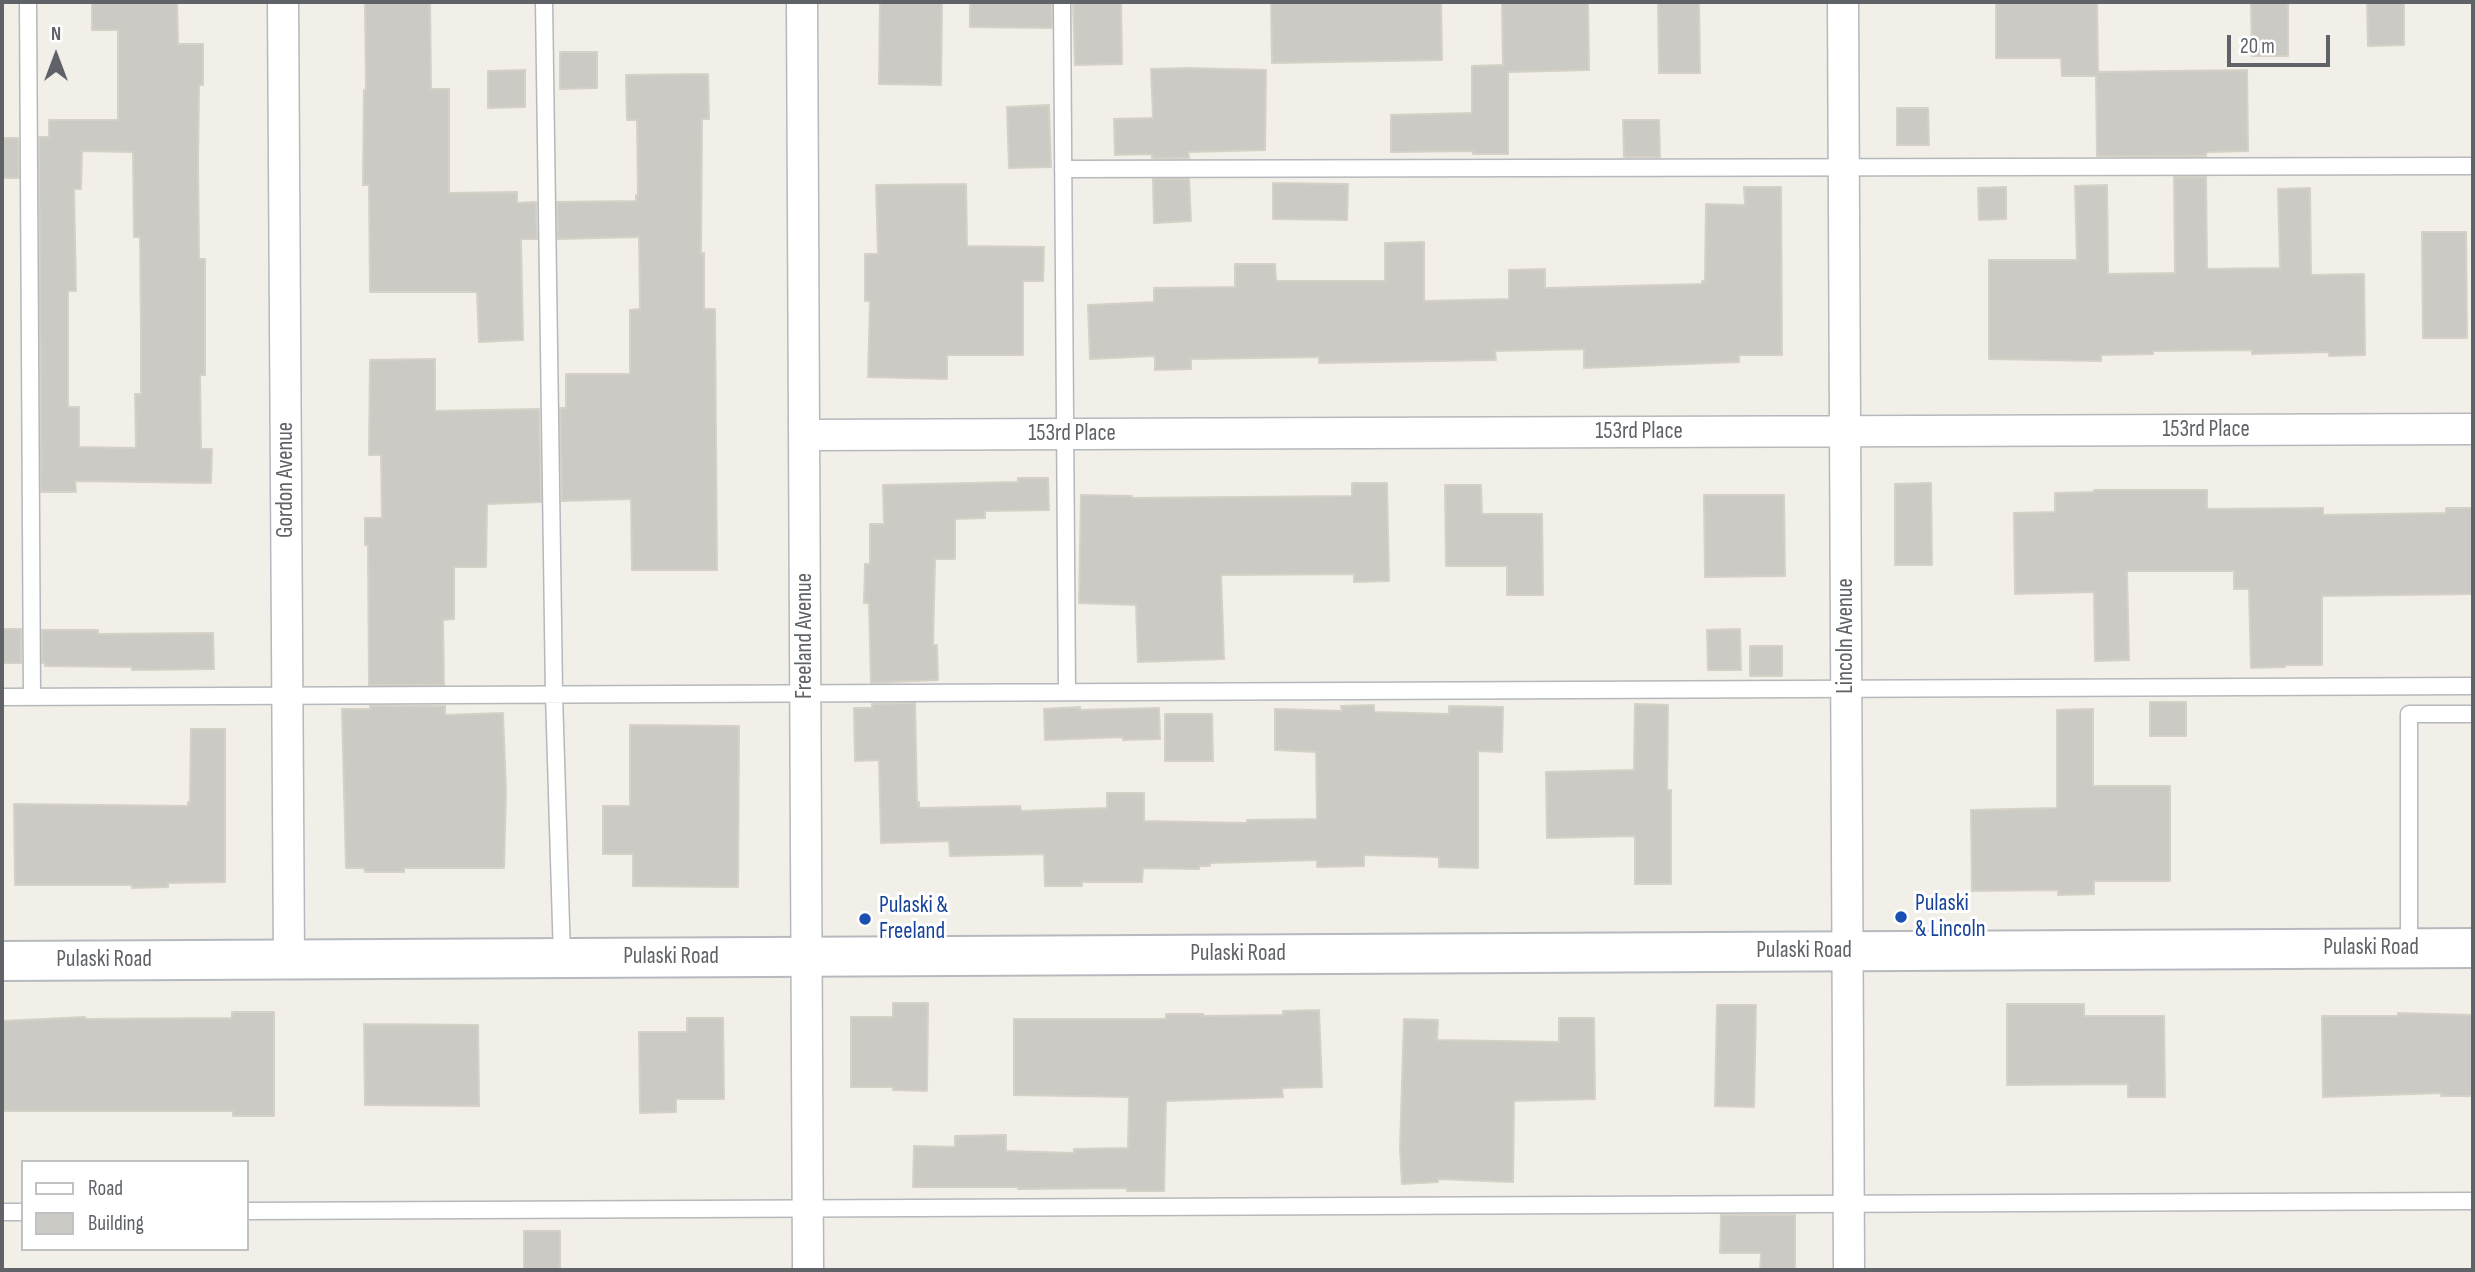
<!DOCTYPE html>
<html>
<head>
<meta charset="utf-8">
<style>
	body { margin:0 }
	#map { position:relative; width:2475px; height:1272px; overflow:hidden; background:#f1efe8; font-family:"Sofia Sans Condensed",sans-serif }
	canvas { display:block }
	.frame { position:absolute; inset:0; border:4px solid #5f6368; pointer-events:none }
	.legend { position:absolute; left:21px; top:1160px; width:228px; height:91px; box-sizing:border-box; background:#fff; border:2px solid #bfc1c3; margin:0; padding:9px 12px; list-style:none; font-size:21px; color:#5f6368 }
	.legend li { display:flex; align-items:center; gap:14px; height:35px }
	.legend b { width:35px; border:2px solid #bfc1c3 }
	.north { position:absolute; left:21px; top:21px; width:70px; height:70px; -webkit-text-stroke:5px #fff; paint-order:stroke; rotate:0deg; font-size:19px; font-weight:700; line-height:28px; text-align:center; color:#5f6368 }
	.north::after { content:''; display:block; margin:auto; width:24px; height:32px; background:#5f6368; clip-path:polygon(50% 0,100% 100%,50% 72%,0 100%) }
	.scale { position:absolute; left:2227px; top:35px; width:103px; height:32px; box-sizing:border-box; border:4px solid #5f6368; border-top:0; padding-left:9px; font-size:21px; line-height:24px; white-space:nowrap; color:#5f6368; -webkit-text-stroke:5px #fff; paint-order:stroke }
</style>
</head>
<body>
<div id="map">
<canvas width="2475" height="1272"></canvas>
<div class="frame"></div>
<ul class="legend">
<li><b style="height:9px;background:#fff"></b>Road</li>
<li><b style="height:19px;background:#cccac5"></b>Building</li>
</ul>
<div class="north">N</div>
<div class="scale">20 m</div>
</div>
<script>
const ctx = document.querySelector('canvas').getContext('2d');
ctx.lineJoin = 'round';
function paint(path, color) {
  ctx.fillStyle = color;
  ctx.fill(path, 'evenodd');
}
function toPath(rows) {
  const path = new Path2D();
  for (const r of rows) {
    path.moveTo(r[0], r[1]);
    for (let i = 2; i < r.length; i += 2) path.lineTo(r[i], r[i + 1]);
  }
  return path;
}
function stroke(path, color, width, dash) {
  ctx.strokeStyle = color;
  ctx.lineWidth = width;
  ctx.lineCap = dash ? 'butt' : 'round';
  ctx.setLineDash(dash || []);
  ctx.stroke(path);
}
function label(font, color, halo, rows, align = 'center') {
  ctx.font = font + ' "Sofia Sans Condensed",sans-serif';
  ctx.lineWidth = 6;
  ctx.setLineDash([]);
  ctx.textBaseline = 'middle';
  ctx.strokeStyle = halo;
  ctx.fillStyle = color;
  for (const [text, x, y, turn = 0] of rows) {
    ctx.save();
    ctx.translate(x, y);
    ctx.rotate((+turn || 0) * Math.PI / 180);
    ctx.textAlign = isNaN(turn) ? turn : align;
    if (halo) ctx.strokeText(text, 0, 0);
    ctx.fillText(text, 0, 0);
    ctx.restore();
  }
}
const building = toPath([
	[92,2,177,2,178,44,203,44,203,85,199,85,198,162,199,259,205,259,205,375,200,375,201,449,212,449,211,483,75,481,76,492,41,492,39,137,49,137,49,120,118,120,118,30,92,30,92,2],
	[82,151,133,152,134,237,140,237,141,335,141,394,135,394,136,448,79,447,79,407,68,407,68,291,76,291,74,189,81,189,82,151],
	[365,2,430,2,431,89,449,89,449,193,517,192,517,203,536,202,537,239,521,239,523,340,479,342,477,292,370,292,369,185,363,185,364,90,366,90,365,2],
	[880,2,942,2,941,85,879,84,880,2],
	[970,2,1052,2,1052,28,970,27,970,2],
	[1073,2,1121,2,1122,64,1075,65,1073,2],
	[1271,2,1441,2,1442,60,1272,63,1271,2],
	[1502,2,1588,2,1589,70,1508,72,1508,154,1473,154,1473,151,1391,152,1391,115,1472,113,1472,66,1503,65,1502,2],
	[1658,2,1699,2,1700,73,1659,73,1658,2],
	[1996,2,2097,2,2098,72,2247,70,2248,151,2206,152,2206,156,2097,156,2096,76,2062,76,2061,58,1996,58,1996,2],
	[2251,2,2288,2,2288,56,2252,56,2251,2],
	[2367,2,2404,2,2404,45,2368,46,2367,2],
	[560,52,597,52,597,88,560,89,560,52],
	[1188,68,1266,70,1265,150,1188,152,1189,158,1152,158,1152,154,1115,155,1114,119,1153,118,1151,69,1188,68],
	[525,70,525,107,488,108,488,71,525,70],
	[708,74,709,119,702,119,701,253,704,253,704,309,715,309,717,570,632,570,631,499,562,501,560,408,566,408,566,374,630,374,630,310,640,309,639,237,558,239,557,202,636,201,636,195,638,195,637,120,627,120,626,75,708,74],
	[1049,105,1051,167,1009,168,1007,107,1049,105],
	[1897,108,1928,108,1929,145,1897,145,1897,108],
	[1623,120,1659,120,1660,157,1624,157,1623,120],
	[2,138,18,138,19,178,2,178,2,138],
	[2174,177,2206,177,2207,269,2280,268,2278,189,2310,188,2311,275,2364,274,2365,355,2329,356,2329,352,2252,354,2252,350,2153,351,2153,354,2101,355,2101,361,1989,359,1989,260,2077,260,2075,186,2107,185,2108,274,2175,273,2174,177],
	[1153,179,1189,179,1191,221,1154,223,1153,179],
	[1273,183,1348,184,1347,220,1273,219,1273,183],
	[966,184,967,246,1044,247,1043,281,1023,281,1023,355,947,355,947,379,868,377,870,301,865,301,865,254,878,254,876,185,966,184],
	[1744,187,1781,187,1782,355,1739,355,1739,362,1584,368,1584,349,1495,351,1496,360,1319,363,1319,357,1191,359,1191,369,1155,370,1155,356,1090,359,1088,305,1154,302,1154,288,1235,287,1235,264,1275,264,1276,281,1385,281,1385,243,1424,242,1424,301,1509,299,1509,270,1545,269,1545,288,1702,284,1702,281,1705,281,1706,204,1745,205,1744,187],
	[2006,187,2006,219,1979,220,1978,188,2006,187],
	[2422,232,2466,232,2467,338,2423,338,2422,232],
	[435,359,435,411,539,409,541,502,487,504,486,567,454,567,454,619,443,620,444,685,369,685,368,545,365,545,365,518,382,518,381,455,369,455,370,360,435,359],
	[1018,478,1048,478,1049,510,985,511,985,518,955,519,955,559,935,559,933,645,937,645,938,680,871,683,869,603,864,603,865,564,870,564,870,524,884,524,883,485,1018,482,1018,478],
	[1352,483,1387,483,1389,581,1354,582,1354,574,1221,575,1224,659,1138,662,1136,605,1079,603,1081,495,1132,496,1132,498,1352,496,1352,483],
	[1931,483,1932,565,1895,565,1895,484,1931,483],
	[1445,485,1481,485,1482,514,1542,514,1543,595,1507,595,1507,566,1446,566,1445,485],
	[2094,490,2207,490,2207,509,2323,508,2323,515,2446,513,2446,508,2473,508,2473,594,2322,596,2322,665,2285,665,2285,667,2251,668,2249,589,2234,589,2234,571,2127,571,2129,660,2095,661,2094,592,2015,594,2014,513,2055,512,2055,493,2094,492,2094,490],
	[1704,495,1784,495,1785,576,1705,577,1704,495],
	[2,629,21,629,21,663,2,663,2,629],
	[1740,629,1741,670,1708,670,1707,630,1740,629],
	[42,630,98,630,98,634,213,633,214,669,132,670,132,667,45,666,45,663,42,663,42,630],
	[1750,646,1782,646,1782,676,1750,676,1750,646],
	[2150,702,2186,702,2186,736,2150,736,2150,702],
	[915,703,917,802,919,802,919,808,1020,806,1021,811,1107,808,1107,793,1144,793,1144,821,1247,823,1247,820,1317,819,1316,752,1275,750,1275,709,1342,711,1341,706,1374,705,1374,712,1449,714,1449,706,1503,707,1502,752,1478,751,1478,868,1439,867,1439,857,1364,855,1364,866,1317,867,1317,860,1210,863,1210,866,1199,866,1199,869,1143,868,1142,882,1082,882,1082,886,1045,886,1044,854,950,856,949,841,881,843,879,760,855,761,854,708,872,708,872,704,915,703],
	[1635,704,1668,705,1667,790,1671,790,1671,884,1635,884,1635,836,1547,838,1546,772,1634,770,1635,704],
	[370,706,445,706,445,715,503,713,506,792,504,868,404,868,404,872,365,872,364,868,346,868,342,709,370,709,370,706],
	[1080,707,1080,710,1159,708,1160,739,1123,740,1123,737,1045,740,1044,709,1080,707],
	[2093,709,2093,786,2170,786,2170,881,2094,881,2094,894,2058,895,2058,890,1972,891,1971,810,2057,808,2057,710,2093,709],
	[1165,714,1212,714,1213,761,1165,761,1165,714],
	[630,725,739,726,738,887,633,886,633,854,603,854,603,806,630,806,630,725],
	[191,729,225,729,225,882,168,883,168,887,132,888,132,885,15,885,14,804,188,806,188,802,190,802,191,729],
	[893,1003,928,1003,927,1091,893,1090,893,1087,851,1087,851,1017,893,1017,893,1003],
	[2007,1004,2084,1004,2084,1016,2164,1016,2165,1097,2128,1097,2128,1084,2007,1085,2007,1004],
	[1717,1005,1756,1005,1754,1107,1715,1106,1717,1005],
	[1319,1010,1322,1087,1282,1088,1283,1097,1166,1101,1164,1191,1127,1191,1127,1188,1018,1189,1018,1187,913,1187,914,1146,955,1147,955,1136,1006,1135,1006,1151,1074,1153,1074,1149,1128,1148,1129,1097,1014,1095,1014,1019,1166,1019,1166,1014,1203,1014,1203,1016,1283,1015,1283,1011,1319,1010],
	[232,1012,274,1012,274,1116,233,1116,233,1111,2,1111,2,1021,85,1017,85,1019,232,1018,232,1012],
	[2398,1013,2473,1015,2473,1096,2441,1096,2441,1093,2323,1097,2322,1016,2398,1016,2398,1013],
	[687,1018,723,1018,724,1099,676,1099,676,1112,640,1113,639,1032,687,1032,687,1018],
	[1559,1018,1594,1018,1595,1099,1514,1101,1513,1182,1438,1179,1438,1182,1402,1184,1400,1148,1404,1019,1438,1020,1437,1040,1559,1042,1559,1018],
	[364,1024,478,1025,479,1106,365,1105,364,1024],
	[1721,1215,1795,1215,1795,1270,1760,1270,1761,1253,1720,1253,1721,1215],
	[524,1231,560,1231,560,1270,524,1270,524,1231]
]);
paint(building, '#cccac5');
stroke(building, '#d6d1c6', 2);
const lane = toPath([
	[28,2,32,697],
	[544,2,554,694,562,958],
	[1062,2,1067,692],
	[1063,169,2473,166],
	[2,697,2473,686],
	[2409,948,2409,714,2473,714],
	[247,1211,2473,1201],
	[2,1212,23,1212]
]);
const street = toPath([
	[283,2,289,959],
	[802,2,808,1270],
	[1843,2,1849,1270],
	[804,435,2473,429]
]);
const secondary = toPath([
	[2,961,2473,948]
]);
stroke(lane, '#b5b8bc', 19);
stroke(street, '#b5b8bc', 33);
stroke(secondary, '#b6babf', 42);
stroke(lane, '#fff', 16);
stroke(street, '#fff', 30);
stroke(secondary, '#fff', 38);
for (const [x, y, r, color] of [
	[1901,917,7,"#1a4fb4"],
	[865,919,7,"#1a4fb4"]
]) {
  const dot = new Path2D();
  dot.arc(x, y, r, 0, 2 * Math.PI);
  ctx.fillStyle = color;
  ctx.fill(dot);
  stroke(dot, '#fff', 2.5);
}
label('23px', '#5f6368', '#fff', [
	["153rd Place",2206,430],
	["153rd Place",1639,432],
	["153rd Place",1072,434],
	["Gordon Avenue",286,480,-90],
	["Freeland Avenue",805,636,-90],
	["Lincoln Avenue",1846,636,-90],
	["Pulaski Road",2371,948],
	["Pulaski Road",1804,951],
	["Pulaski Road",1238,954],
	["Pulaski Road",671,957],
	["Pulaski Road",104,960]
]);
label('23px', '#164399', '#fff', [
	["Pulaski",1915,904],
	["& Lincoln",1915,930],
	["Pulaski &",879,906],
	["Freeland",879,932]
], 'left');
</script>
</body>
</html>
